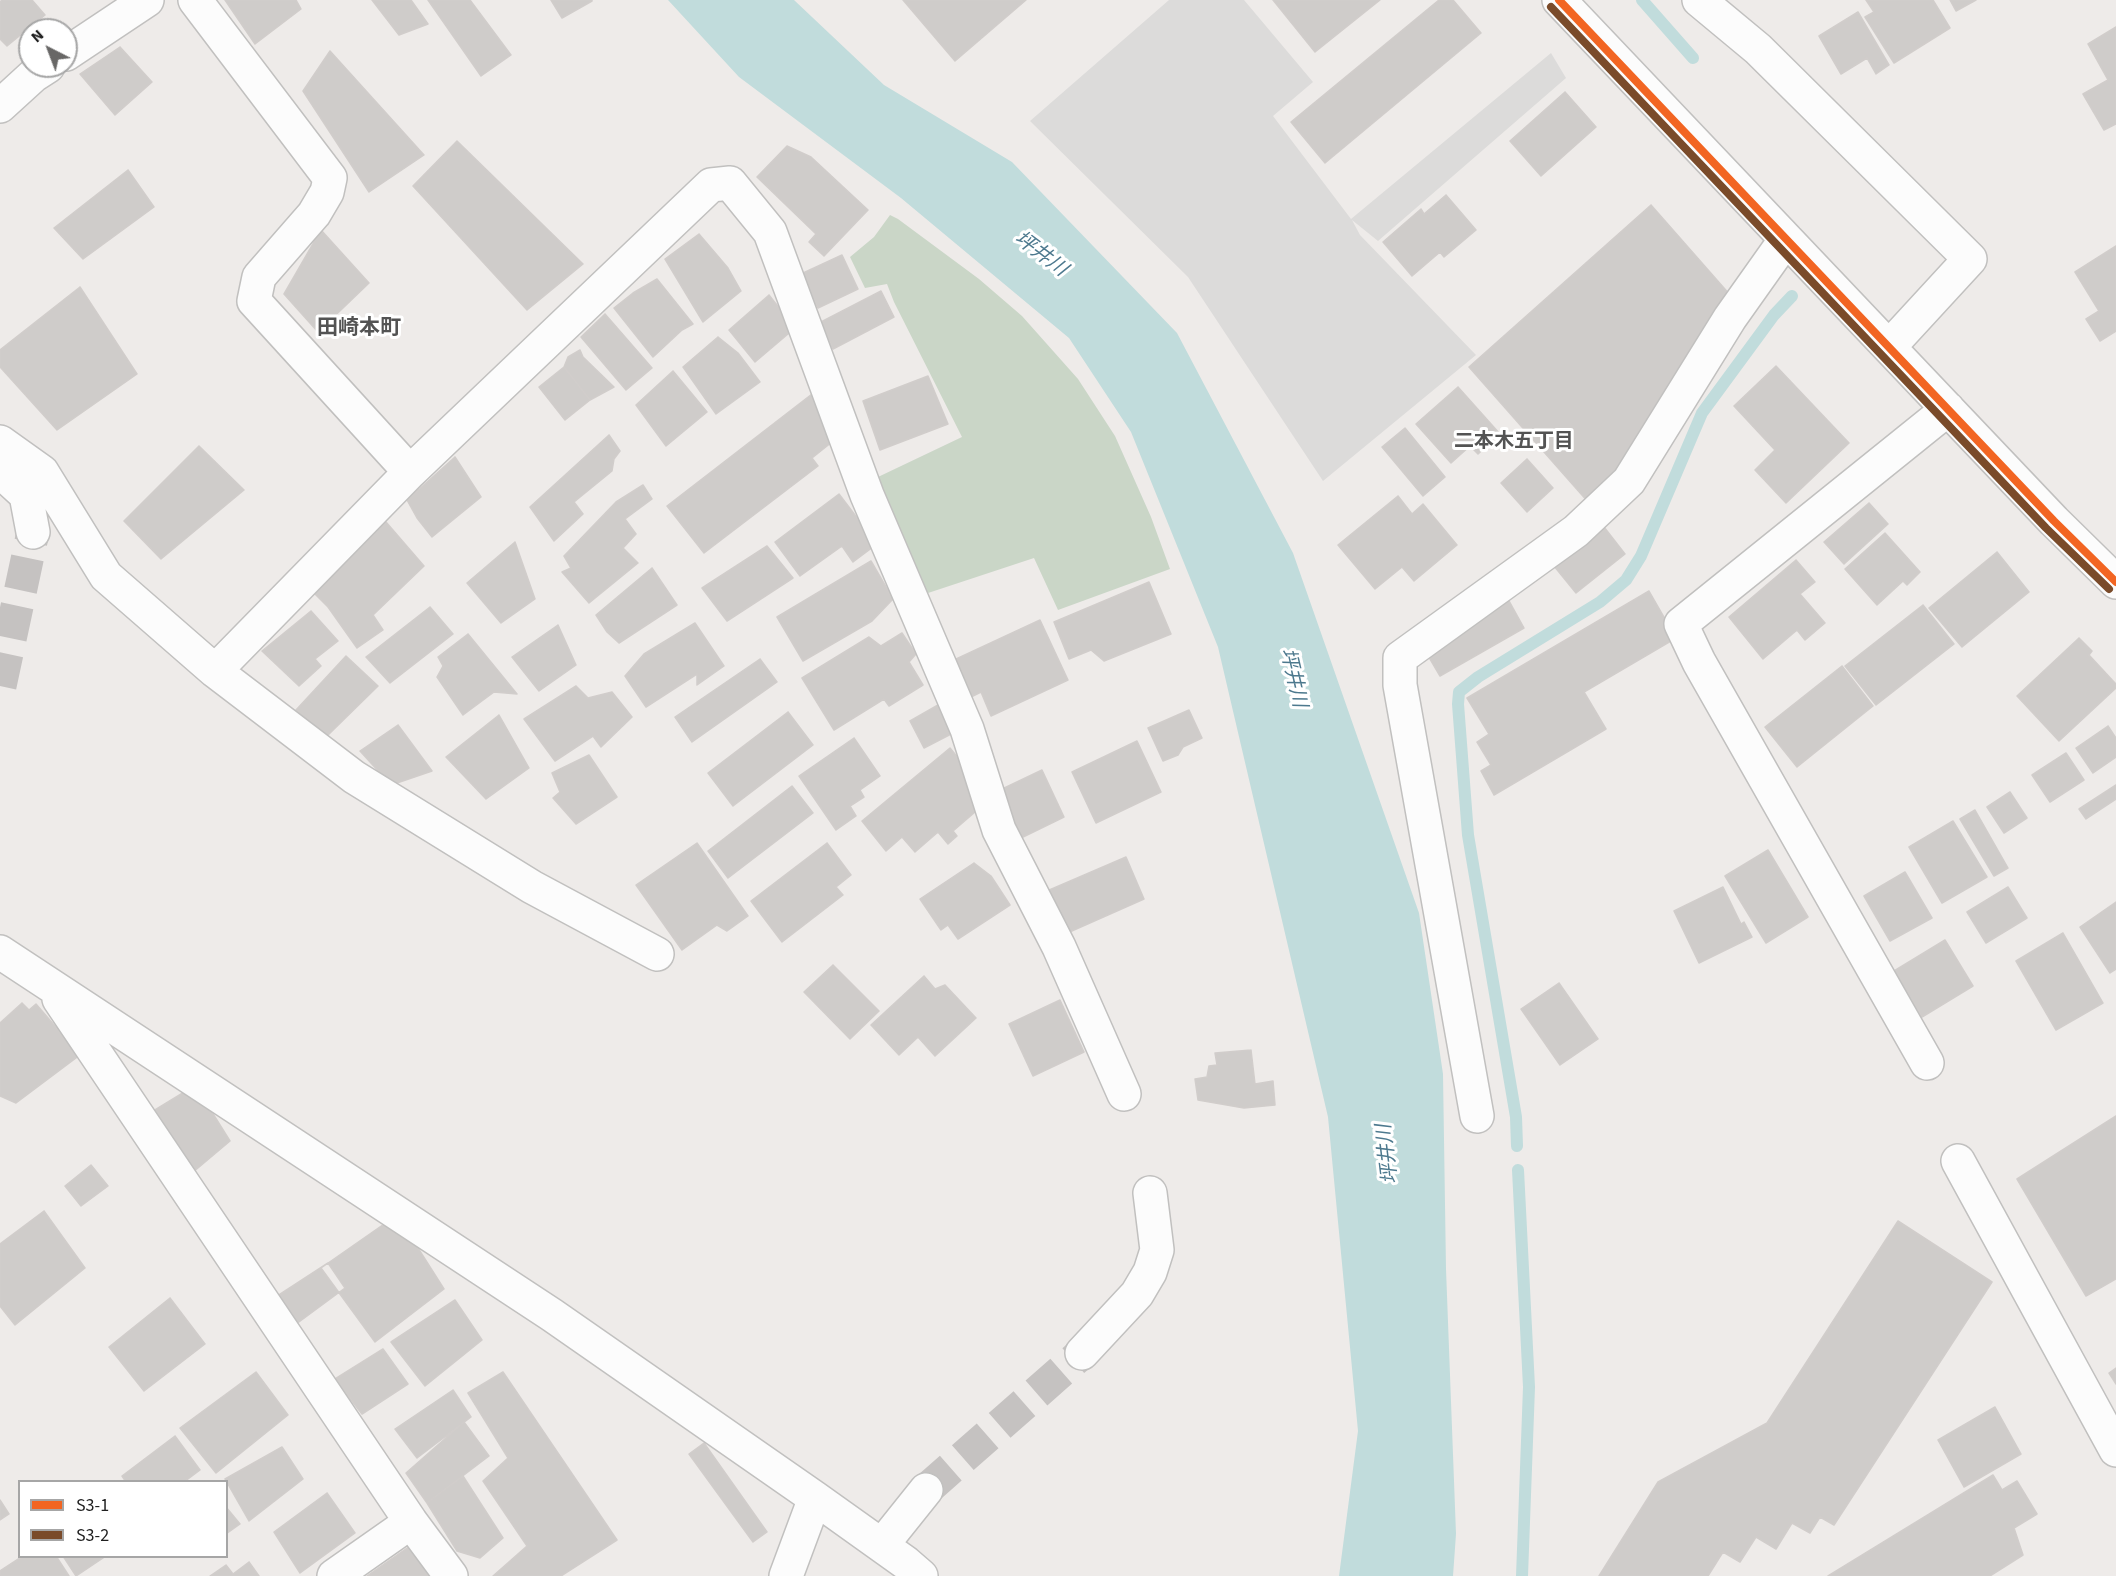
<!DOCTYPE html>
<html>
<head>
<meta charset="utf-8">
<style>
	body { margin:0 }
	#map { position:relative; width:2116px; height:1576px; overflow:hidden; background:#eeebe9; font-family:"Source Sans 3",sans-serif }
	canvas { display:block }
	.legend { position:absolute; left:18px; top:1480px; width:210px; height:78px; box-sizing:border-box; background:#fff; border:2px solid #a6a6a6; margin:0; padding:8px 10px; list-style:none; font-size:18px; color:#202020 }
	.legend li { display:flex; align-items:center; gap:12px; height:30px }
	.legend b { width:30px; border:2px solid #a6a6a6 }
	.north { position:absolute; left:18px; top:18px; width:60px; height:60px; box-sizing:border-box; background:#fff; border:2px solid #a6a6a6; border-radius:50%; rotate:318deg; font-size:16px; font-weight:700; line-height:24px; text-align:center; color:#202020 }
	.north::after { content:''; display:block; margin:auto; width:21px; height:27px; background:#686766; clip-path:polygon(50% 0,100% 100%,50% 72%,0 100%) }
</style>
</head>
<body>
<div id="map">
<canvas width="2116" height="1576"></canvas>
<ul class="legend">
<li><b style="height:8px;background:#f26522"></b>S3-1</li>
<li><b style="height:8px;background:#7a4b2a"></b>S3-2</li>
</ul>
<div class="north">N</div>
</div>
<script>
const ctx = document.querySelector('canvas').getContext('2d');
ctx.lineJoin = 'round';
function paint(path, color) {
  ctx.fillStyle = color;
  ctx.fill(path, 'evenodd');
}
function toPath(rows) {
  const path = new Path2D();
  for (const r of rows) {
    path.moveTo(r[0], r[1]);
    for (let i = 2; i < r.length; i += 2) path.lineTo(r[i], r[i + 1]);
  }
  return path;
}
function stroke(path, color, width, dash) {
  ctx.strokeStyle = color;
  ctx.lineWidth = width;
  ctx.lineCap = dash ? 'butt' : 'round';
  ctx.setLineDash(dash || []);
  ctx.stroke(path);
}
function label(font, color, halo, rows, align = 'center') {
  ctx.font = font + ' "Source Sans 3","Noto Sans JP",sans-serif';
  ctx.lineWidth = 6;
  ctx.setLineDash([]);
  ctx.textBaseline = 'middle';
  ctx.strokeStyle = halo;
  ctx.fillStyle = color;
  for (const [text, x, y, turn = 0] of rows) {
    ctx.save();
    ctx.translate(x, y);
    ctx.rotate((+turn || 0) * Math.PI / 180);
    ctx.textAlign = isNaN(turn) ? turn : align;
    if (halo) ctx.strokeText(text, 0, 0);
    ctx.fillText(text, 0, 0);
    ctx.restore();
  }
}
paint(toPath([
	[1169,0,1244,0,1313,82,1273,116,1351,219,1551,53,1566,78,1378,241,1352,220,1360,235,1476,355,1323,481,1188,277,1030,121]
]), '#dcdbda');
paint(toPath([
	[890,215,898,219,979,279,1022,316,1078,379,1115,436,1151,517,1170,569,1058,610,1034,558,925,594,878,477,962,437,894,302,887,284,865,288,850,257,874,237]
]), '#cad6c7');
paint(toPath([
	[668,0,794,0,884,85,1012,162,1177,333,1293,553,1419,913,1443,1074,1446,1269,1456,1534,1453,1576,1339,1576,1358,1431,1328,1117,1218,647,1131,432,1069,338,901,198,739,77]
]), '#c1dcdc');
stroke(toPath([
	[1642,0,1693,58],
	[1517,1146,1516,1117,1468,835,1458,704,1459,692,1478,677,1600,602,1626,580,1641,556,1702,413,1774,315,1792,296],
	[1518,1170,1529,1387,1522,1576]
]), '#c1dcdc', 12);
const building = toPath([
	[2,0,32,0,45,15,7,46,0,39,0,2,2,0],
	[225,0,296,0,301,9,255,44,225,0],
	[372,0,411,0,428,24,399,35,372,0],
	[428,0,470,0,511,55,481,76,428,0],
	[551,0,592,0,592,1,562,18,551,0],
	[903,0,1026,0,955,61,903,0],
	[1273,0,1380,0,1315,52,1273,0],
	[1439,0,1453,0,1481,33,1325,163,1291,122,1439,0],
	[1866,0,1933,0,1950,28,1894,63,1865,17,1874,12,1866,0],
	[1950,0,1976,0,1956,11,1950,0],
	[1858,12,1889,65,1876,74,1867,58,1841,74,1819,36,1858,12],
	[2116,27,2116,124,2104,130,2083,94,2108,80,2088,44,2116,27],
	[120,47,152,82,115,115,80,74,120,47],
	[330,51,424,155,369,192,303,91,330,51],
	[1565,92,1596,127,1541,176,1510,141,1565,92],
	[457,141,583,264,527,310,413,186,457,141],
	[787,146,811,157,868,210,824,256,809,242,816,234,757,177,787,146],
	[128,170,154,207,83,259,54,228,128,170],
	[1446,195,1476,230,1444,257,1440,252,1412,276,1383,242,1421,209,1424,214,1446,195],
	[1651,205,1731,296,1634,457,1589,503,1469,367,1651,205],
	[321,230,369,283,318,332,284,294,321,230],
	[699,234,728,268,741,291,703,322,665,259,699,234],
	[2116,246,2116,331,2100,341,2086,319,2099,311,2075,272,2116,246],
	[842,255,858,289,818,308,801,274,842,255],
	[657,279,693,324,682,330,653,357,614,308,633,293,657,279],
	[80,287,137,374,57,430,0,367,0,350,80,287],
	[881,291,894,317,833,349,821,322,881,291],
	[769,295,795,328,755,362,729,330,769,295],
	[605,314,652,368,626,390,581,337,605,314],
	[718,337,738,353,760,382,716,414,683,367,718,337],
	[580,350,583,357,614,387,590,400,564,367,568,357,580,350],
	[1776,366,1849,443,1786,503,1755,470,1775,450,1734,406,1776,366],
	[564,367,590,400,565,420,539,387,564,367],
	[673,371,707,412,666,446,636,405,673,371],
	[928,376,948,424,880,450,863,401,928,376],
	[1458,387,1500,434,1478,454,1470,446,1451,463,1416,424,1458,387],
	[812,394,842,434,812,458,818,466,704,553,667,506,812,394],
	[1405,428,1445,477,1423,496,1382,447,1405,428],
	[609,435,620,451,614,459,612,471,574,502,583,514,554,541,530,507,609,435],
	[199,446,244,490,161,559,124,521,199,446],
	[455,457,481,497,432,537,417,518,407,500,455,457],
	[1527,459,1553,488,1527,512,1501,483,1527,459],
	[643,485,652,499,625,519,636,534,623,548,638,563,589,603,562,572,571,568,564,556,616,502,643,485],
	[839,494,877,544,853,562,842,546,800,576,775,542,839,494],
	[1398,496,1412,514,1423,504,1457,545,1414,581,1402,567,1375,589,1338,545,1398,496],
	[1869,503,1888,524,1844,564,1824,542,1869,503],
	[386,522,424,566,373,615,383,630,357,648,328,607,311,590,386,522],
	[1604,527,1625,554,1576,593,1554,566,1604,527],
	[1885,533,1920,572,1907,585,1903,581,1877,605,1845,569,1885,533],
	[515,542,535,599,501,623,467,583,515,542],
	[767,546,793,578,727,621,702,588,767,546],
	[1997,552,2029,592,1962,647,1929,608,1997,552],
	[1796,560,1815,582,1800,594,1825,623,1805,640,1797,630,1763,659,1729,617,1796,560],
	[871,561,893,599,872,621,803,661,777,617,871,561],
	[652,568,677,605,619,643,607,632,596,615,652,568],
	[1149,582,1171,634,1104,661,1091,650,1069,659,1054,622,1149,582],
	[1649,591,1676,638,1584,692,1606,729,1494,795,1481,771,1491,765,1477,742,1489,734,1467,698,1649,591],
	[1508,599,1524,628,1440,676,1423,647,1508,599],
	[1923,605,1954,644,1876,705,1845,666,1923,605],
	[430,607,453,634,390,683,366,657,430,607],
	[311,611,338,641,315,659,321,666,299,686,262,651,311,611],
	[1040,620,1068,680,991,716,981,692,971,697,954,660,1040,620],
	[695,623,724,666,697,685,697,674,646,707,625,676,644,654,695,623],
	[558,625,576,665,539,691,512,657,558,625],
	[902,633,916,654,909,662,923,685,889,706,884,699,834,730,802,678,869,637,881,646,902,633],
	[468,634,517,694,494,692,463,715,437,677,443,666,438,657,468,634],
	[2079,638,2092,651,2089,655,2116,684,2116,688,2059,741,2017,696,2079,638],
	[346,656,378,686,325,738,296,710,346,656],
	[760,659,777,682,692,742,675,717,760,659],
	[1842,666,1873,706,1797,767,1765,727,1842,666],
	[576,686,588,698,612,692,632,717,601,747,593,736,555,761,524,719,576,686],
	[938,705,953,733,924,748,910,721,938,705],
	[1189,710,1202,738,1183,747,1178,755,1163,761,1148,728,1189,710],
	[788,712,813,745,733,806,708,773,788,712],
	[499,715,529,768,486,799,446,757,499,715],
	[398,725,432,771,391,785,360,751,398,725],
	[2108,726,2116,738,2116,757,2093,773,2076,748,2108,726],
	[854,738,880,776,860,790,864,797,850,806,856,816,836,830,799,776,854,738],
	[1137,741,1161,792,1096,823,1072,772,1137,741],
	[950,748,972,775,982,806,953,831,957,836,948,844,938,832,915,852,902,837,886,851,862,821,950,748],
	[2066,753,2084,780,2050,802,2032,775,2066,753],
	[589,755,617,797,576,824,553,798,560,792,552,773,589,755],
	[1042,770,1064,817,1021,838,998,791,1042,770],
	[2116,785,2116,799,2086,819,2079,809,2116,785],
	[792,786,813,813,728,878,708,851,792,786],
	[2010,792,2027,818,2004,833,1987,807,2010,792],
	[1975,810,2008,868,1994,876,1960,819,1975,810],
	[1953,821,1987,877,1942,903,1909,847,1953,821],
	[697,843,748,916,727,931,717,925,682,950,636,885,697,843],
	[827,843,851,875,836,887,843,895,782,942,751,901,827,843],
	[1768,850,1808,917,1766,943,1725,876,1768,850],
	[1126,857,1144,899,1065,934,1047,891,1126,857],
	[974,863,991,876,1010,905,958,939,948,925,941,930,920,899,974,863],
	[1905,872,1932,918,1890,941,1864,896,1905,872],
	[1723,887,1741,924,1744,922,1752,937,1699,963,1674,911,1723,887],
	[2008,887,2027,918,1986,943,1967,912,2008,887],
	[2116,902,2116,969,2110,973,2080,927,2116,902],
	[2063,933,2103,1003,2056,1030,2016,961,2063,933],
	[1945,940,1973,986,1922,1017,1894,971,1945,940],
	[833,965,879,1011,850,1039,804,992,833,965],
	[924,976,935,989,945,985,976,1018,935,1056,918,1037,899,1055,871,1025,924,976],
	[1559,983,1598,1039,1560,1065,1521,1009,1559,983],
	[1060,1000,1084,1052,1033,1076,1009,1024,1060,1000],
	[22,1003,29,1010,36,1004,80,1055,16,1103,0,1096,0,1023,22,1003],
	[1251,1050,1255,1084,1273,1081,1275,1105,1244,1108,1198,1100,1195,1079,1207,1077,1209,1066,1217,1065,1215,1053,1251,1050],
	[186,1091,205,1101,230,1141,192,1173,150,1113,186,1091],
	[2116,1116,2116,1279,2086,1296,2017,1179,2116,1116],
	[91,1165,108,1186,81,1206,65,1186,91,1165],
	[44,1211,85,1268,15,1325,0,1306,0,1244,44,1211],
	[397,1215,444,1289,375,1342,321,1268,397,1215],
	[1898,1221,1992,1282,1834,1525,1820,1517,1810,1533,1792,1523,1776,1549,1756,1537,1740,1562,1723,1552,1708,1576,1599,1576,1658,1482,1767,1423,1898,1221],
	[328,1263,345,1288,284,1333,265,1304,328,1263],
	[170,1298,205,1344,144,1391,109,1347,170,1298],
	[455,1300,482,1340,425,1386,391,1342,455,1300],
	[383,1349,408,1384,362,1414,335,1379,383,1349],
	[2116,1368,2116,1384,2109,1373,2116,1368],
	[256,1372,288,1415,216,1473,180,1428,256,1372],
	[503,1372,617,1540,561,1576,493,1576,527,1546,483,1481,508,1458,468,1393,503,1372],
	[453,1390,471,1417,417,1458,395,1429,453,1390],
	[1995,1407,2021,1454,1964,1487,1938,1440,1995,1407],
	[464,1422,489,1456,427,1503,406,1473,464,1422],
	[175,1436,200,1470,184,1482,126,1482,122,1476,175,1436],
	[704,1443,767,1532,753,1542,689,1454,704,1443],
	[282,1447,303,1479,249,1521,225,1479,282,1447],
	[1993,1475,2002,1490,2017,1481,2037,1514,2014,1528,2023,1555,1990,1576,1828,1576,1993,1475],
	[463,1476,503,1538,480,1558,457,1551,427,1503,463,1476],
	[327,1493,355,1533,300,1573,274,1532,327,1493],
	[0,1500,9,1514,0,1520,0,1500],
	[226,1507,240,1524,226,1534,226,1507],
	[410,1546,429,1576,367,1576,410,1546],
	[23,1556,56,1556,69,1576,0,1576,0,1571,23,1556],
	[63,1556,106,1556,76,1576,63,1556],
	[249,1562,259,1576,210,1576,226,1565,233,1574,249,1562]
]);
paint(building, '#cfccca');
stroke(building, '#d1cdcb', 1.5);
stroke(toPath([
	[0,686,33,532],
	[926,1490,1082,1353]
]), '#c5c2c1', 33, [33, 16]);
const minor = toPath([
	[195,0,330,178,327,192,314,214,259,277,254,301,410,472],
	[1559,0,2054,521,2116,582],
	[1699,0,1758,49,1970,259,1889,347],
	[66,54,147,0],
	[0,106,34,75,48,66],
	[0,442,42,472,106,576,215,671,354,777,532,887,657,954],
	[0,471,26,495,33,532],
	[215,671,410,472,711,185,730,183,770,232,867,495,967,729,999,830,1059,947,1124,1094],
	[0,952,552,1315,815,1498,906,1563,921,1576],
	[59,999,411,1522,451,1576],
	[1927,1063,1699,662,1681,624,1948,409],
	[1477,1116,1400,685,1400,658,1576,531,1629,481,1730,318,1786,239],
	[1958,1161,2116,1450],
	[1082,1353,1137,1294,1150,1272,1157,1250,1150,1193],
	[882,1545,926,1490],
	[334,1576,411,1522],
	[786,1576,815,1498]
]);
stroke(minor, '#c1c0bf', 36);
stroke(minor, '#fcfcfc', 33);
stroke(toPath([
	[1559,0,2054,521,2116,582]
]), '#f26522', 8);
stroke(toPath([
	[1551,7,2046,528,2109,589]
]), '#7a4b2a', 8);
label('italic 20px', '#4d798e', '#fff', [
	["坪井川",1040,255,37],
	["坪井川",1292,678,77],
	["坪井川",1389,1154,-97]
]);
label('bold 20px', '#535353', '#fff', [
	["二本木五丁目",1514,443]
]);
label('bold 21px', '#535353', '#fff', [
	["田崎本町",359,329]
]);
</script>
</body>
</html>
